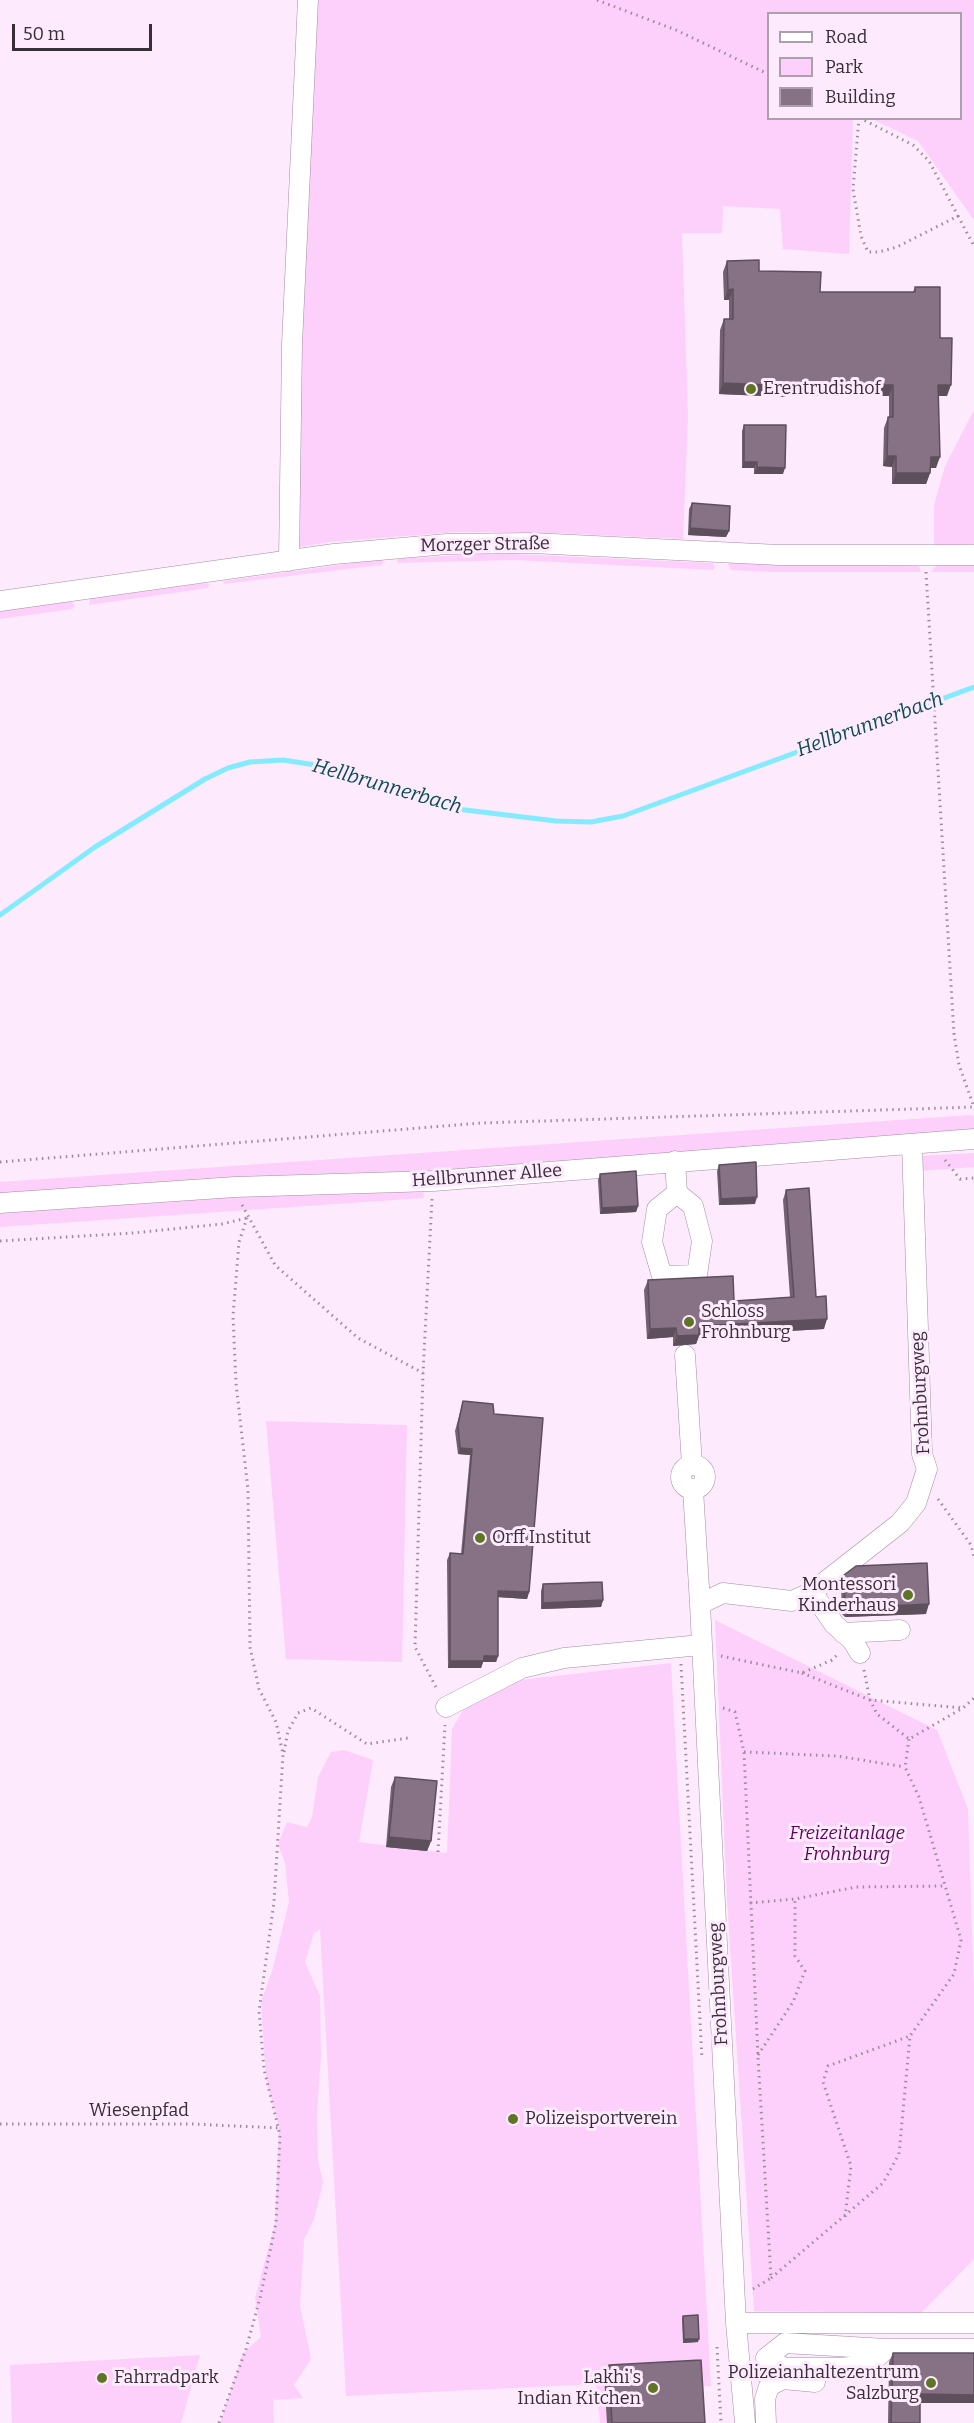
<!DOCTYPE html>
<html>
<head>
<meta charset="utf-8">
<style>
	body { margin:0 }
	#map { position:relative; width:974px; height:2423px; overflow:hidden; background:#fdeafc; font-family:Bitter,serif }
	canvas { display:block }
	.legend { position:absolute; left:767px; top:12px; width:195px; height:108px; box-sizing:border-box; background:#fdeafc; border:2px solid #ae9fad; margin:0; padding:8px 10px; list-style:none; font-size:18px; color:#372e37 }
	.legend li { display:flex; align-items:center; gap:12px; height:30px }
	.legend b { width:30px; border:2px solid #ae9fad }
	.scale { position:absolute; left:12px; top:24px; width:140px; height:27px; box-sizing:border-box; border:3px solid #372e37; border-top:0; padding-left:8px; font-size:18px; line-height:21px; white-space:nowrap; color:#372e37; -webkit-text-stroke:4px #fdeafc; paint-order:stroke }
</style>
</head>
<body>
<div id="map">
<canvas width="974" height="2423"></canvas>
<ul class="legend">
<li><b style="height:8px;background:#fff"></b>Road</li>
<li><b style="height:16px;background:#fdd0fc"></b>Park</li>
<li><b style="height:16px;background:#867185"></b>Building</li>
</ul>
<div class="scale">50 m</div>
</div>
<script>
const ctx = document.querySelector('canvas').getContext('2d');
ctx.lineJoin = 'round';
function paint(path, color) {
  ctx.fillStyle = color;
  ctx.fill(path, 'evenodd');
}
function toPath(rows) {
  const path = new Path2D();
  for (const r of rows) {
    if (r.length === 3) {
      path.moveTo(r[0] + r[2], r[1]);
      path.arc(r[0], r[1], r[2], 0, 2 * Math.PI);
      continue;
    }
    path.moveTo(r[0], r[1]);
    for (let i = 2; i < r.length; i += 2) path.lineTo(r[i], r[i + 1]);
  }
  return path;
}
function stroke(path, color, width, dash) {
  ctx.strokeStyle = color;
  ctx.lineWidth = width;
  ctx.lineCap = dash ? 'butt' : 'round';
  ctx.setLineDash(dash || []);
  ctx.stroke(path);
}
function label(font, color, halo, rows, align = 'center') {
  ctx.font = font + ' Bitter,serif';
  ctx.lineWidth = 6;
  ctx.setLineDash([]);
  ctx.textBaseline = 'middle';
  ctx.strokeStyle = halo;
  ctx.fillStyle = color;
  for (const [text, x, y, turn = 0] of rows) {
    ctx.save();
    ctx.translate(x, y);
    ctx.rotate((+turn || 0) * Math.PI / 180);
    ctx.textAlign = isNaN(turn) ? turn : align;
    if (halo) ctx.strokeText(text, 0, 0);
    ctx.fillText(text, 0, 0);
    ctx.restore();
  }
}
paint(toPath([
	[315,0,974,0,974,220,918,141,872,119,960,118,960,14,768,14,768,118,853,119,849,254,783,249,780,209,723,206,722,233,682,233,688,416,683,539,554,533,456,532,329,542,283,550],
	[974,410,974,544,934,546,934,505,945,466],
	[493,553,713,563,715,567,713,570,513,560,398,563,397,559],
	[381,559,384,562,381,565,223,584,224,581],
	[730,562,919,566,921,572,772,572,731,570,728,565],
	[974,564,974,572,931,572,937,565],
	[205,583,209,584,208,588,89,605,90,599],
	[65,602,72,602,75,606,72,609,0,619,0,611],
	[970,1115,974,1116,974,1134,0,1203,0,1182],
	[974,1153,974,1167,920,1171,918,1156],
	[422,1184,424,1198,0,1227,0,1213],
	[266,1421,407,1425,402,1662,286,1659],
	[715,1620,937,1730,968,1809,974,1988,974,2259,921,2313,754,2311,727,1900],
	[671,1663,711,2386,697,2387,699,2423,600,2423,596,2384,346,2396,320,1929,314,1933,305,1962,320,1996,321,2055,317,2114,318,2161,323,2182,314,2219,304,2240,300,2306,311,2359,294,2385,303,2398,273,2400,274,2423,220,2423,243,2353,261,2337,255,2298,275,2224,279,2128,266,2079,261,2002,272,1971,289,1902,285,1863,278,1844,287,1822,307,1827,312,1817,318,1777,331,1752,344,1750,373,1760,359,1842,447,1853,452,1729,463,1710,519,1680],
	[200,2355,181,2423,12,2423,10,2365]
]), '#fdd0fc');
stroke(toPath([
	[0,915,95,847,205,779,228,768,250,762,283,760,322,766,457,809,556,821,591,822,623,816,974,687]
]), '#83ebfd', 5);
const minor = toPath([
	[289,561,292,344,308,0],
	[0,601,334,554,447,544,532,543,779,555,974,555],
	[675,1161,677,1193,657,1209,652,1242,662,1276,697,1275,702,1241,693,1206,677,1193],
	[0,1203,235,1187,433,1181,974,1139],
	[685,1355,692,1465],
	[693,1477,12],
	[693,1489,700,1604],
	[812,1592,834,1624,852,1640,860,1653],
	[843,1633,900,1630],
	[446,1707,522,1668,564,1658,701,1645],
	[736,2323,974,2323],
	[766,2358,785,2343,886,2349,974,2349],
	[766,2358,785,2368,841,2368,868,2365,886,2349],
	[745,2423,736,2323,700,1604,723,1593,792,1601,812,1592,900,1523,916,1503,927,1469,922,1454,912,1144],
	[766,2423,765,2399,769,2386,783,2379,815,2382]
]);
stroke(minor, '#a38da2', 21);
stroke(toPath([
	[597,0,676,30,768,74],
	[859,118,853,189,861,236,868,252,879,252,897,247,958,216,929,161,913,145,860,118],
	[958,216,974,246],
	[926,572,954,1034,959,1065,974,1107],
	[945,1160,960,1179,974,1178],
	[0,1162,481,1123,974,1107],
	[432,1199,423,1373,415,1647,438,1691],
	[242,1205,275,1265,358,1338,423,1373],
	[0,1241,133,1233,222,1224,247,1218],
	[938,1499,971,1545,974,1557],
	[721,1656,802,1673,832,1660,839,1653],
	[681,1664,702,2059],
	[864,1670,870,1700,877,1714,909,1739,963,1708,974,1698],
	[802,1673,870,1700,963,1708],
	[723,1708,735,1712,744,1752,758,2057,771,2278,753,2289],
	[284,1752,288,1731,298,1713,311,1708,367,1744,408,1738],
	[744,1752,837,1756,905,1767],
	[438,1852,445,1725],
	[750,1903,795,1899,856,1887,945,1886],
	[758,2055,793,2002,805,1971,795,1956,795,1900],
	[0,2124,192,2124,279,2128],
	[845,2217,851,2166,823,2082,828,2066,910,2036],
	[771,2278,883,2183,899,2154,910,2036,954,1974,961,1940,919,1797,905,1767,909,1739],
	[717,2347,721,2423],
	[219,2423,246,2349,260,2298,276,2223,280,2135,264,2069,259,2011,274,1902,283,1754,276,1722,259,1689,250,1647,248,1490,236,1383,233,1316,239,1242,247,1218]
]), '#9b8d9b', 3, [1.5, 4.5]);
stroke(minor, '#fff', 20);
paint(toPath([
	[727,261,820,292,913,292,915,287,940,338,947,396,938,396,936,468,930,468,930,473,926,484,892,484,892,467,883,466,884,428,888,417,889,417,889,396,787,395,787,397,719,394,720,330,724,319,729,319,729,300,724,300,723,272],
	[744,425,783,474,754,474,754,468,742,468,742,431],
	[692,503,729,531,726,537,688,535,689,509],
	[719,1165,755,1204,719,1205,717,1171],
	[600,1174,638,1206,636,1212,600,1214,598,1180],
	[786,1190,816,1297,824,1329,699,1336,696,1344,673,1346,673,1337,647,1339,644,1290,648,1280,734,1301,790,1297,783,1200],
	[463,1401,494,1414,529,1592,527,1599,498,1597,498,1656,496,1662,483,1662,481,1668,448,1668,447,1560,450,1553,461,1554,470,1455,458,1454,455,1431],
	[844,1575,926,1614,845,1617,842,1614,841,1585],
	[543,1584,603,1600,601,1607,541,1609,541,1591],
	[395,1777,431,1841,427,1851,386,1847,391,1787],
	[683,2316,698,2342,683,2343,682,2319],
	[893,2353,974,2353,974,2403,920,2403,920,2423,888,2423,889,2362],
	[609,2365,705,2423,607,2423,604,2377]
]), '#736172');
paint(toPath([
	[733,289,729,300,724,300,728,290],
	[723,383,791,384,893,385,889,396,787,395,787,397,719,394],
	[938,385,951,385,947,396,934,396],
	[887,456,896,456,892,467,883,466],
	[931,457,940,457,936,468,927,468],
	[744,462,757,462,754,468,742,468],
	[757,467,785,468,783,474,754,474],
	[896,473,930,473,926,484,892,484],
	[690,528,729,531,726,537,688,535],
	[757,1197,755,1204,719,1205,721,1199],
	[638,1206,636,1212,600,1214,602,1208],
	[827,1319,824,1329,699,1336,696,1344,673,1346,677,1336,699,1326],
	[676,1328,673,1337,647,1339,650,1329],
	[460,1448,472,1449,470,1455,458,1454],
	[498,1591,529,1592,527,1599,496,1597],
	[603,1600,601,1607,541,1609,543,1603],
	[929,1604,926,1614,845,1617,848,1608],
	[484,1656,498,1656,496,1662,483,1662,481,1668,448,1668,450,1661],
	[389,1837,431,1841,427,1851,386,1847],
	[684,2339,699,2339,698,2342,683,2343],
	[920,2394,974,2395,974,2403,917,2403]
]), '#5e4f5d');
const building = toPath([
	[759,260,759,271,821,272,820,292,915,292,915,287,940,287,940,338,952,338,951,385,938,385,940,457,931,457,930,473,896,473,896,456,887,456,888,417,893,417,893,385,791,384,791,386,723,383,724,319,733,319,733,289,728,290,727,261,759,260],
	[744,425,786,425,785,468,757,467,757,462,744,462,744,425],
	[692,503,730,506,729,531,690,528,692,503],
	[756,1162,757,1197,721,1199,719,1165,756,1162],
	[636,1171,638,1206,602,1208,600,1174,636,1171],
	[809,1188,816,1297,826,1296,827,1319,699,1326,699,1335,677,1336,676,1328,650,1329,648,1280,733,1276,734,1301,794,1297,786,1190,809,1188],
	[463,1401,493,1404,494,1414,543,1418,529,1592,498,1591,498,1656,484,1656,484,1661,450,1661,450,1553,463,1554,472,1449,460,1448,458,1425,463,1401],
	[927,1563,929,1604,848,1608,845,1605,844,1575,856,1566,927,1563],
	[602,1582,603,1600,543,1603,543,1584,602,1582],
	[395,1777,437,1781,431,1841,389,1837,395,1777],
	[698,2315,699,2339,684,2339,683,2316,698,2315],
	[893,2353,974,2353,974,2395,920,2394,920,2423,891,2423,893,2353],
	[701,2360,705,2423,612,2423,609,2365,701,2360]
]);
paint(building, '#867185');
stroke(building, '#5e4f5d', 1.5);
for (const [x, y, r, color] of [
	[751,389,6,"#5f7526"],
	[689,1322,6,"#5f7526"],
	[480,1538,6,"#5f7526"],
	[908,1595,6,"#5f7526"],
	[513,2119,6,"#5f7526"],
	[102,2378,6,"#5f7526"],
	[931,2383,6,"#5f7526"],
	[653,2388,6,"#5f7526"]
]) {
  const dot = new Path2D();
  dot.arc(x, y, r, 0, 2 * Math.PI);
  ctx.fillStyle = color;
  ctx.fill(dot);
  stroke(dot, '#fdeafc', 2);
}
label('18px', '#372e37', '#fdeafc', [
	["Erentrudishof",763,389],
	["Schloss",701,1312],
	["Frohnburg",701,1333],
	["Orff Institut",492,1538],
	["Montessori",896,1585,"right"],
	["Kinderhaus",896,1606,"right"],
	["Polizeisportverein",525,2119],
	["Polizeianhaltezentrum",919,2373,"right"],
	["Salzburg",919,2394,"right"],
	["Fahrradpark",114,2378],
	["Lakhi's",641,2378,"right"],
	["Indian Kitchen",641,2399,"right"]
], 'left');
label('18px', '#372e37', '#fdeafc', [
	["Morzger Straße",485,545,-1],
	["Hellbrunner Allee",487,1176,-4],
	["Frohnburgweg",921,1393,-93],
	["Frohnburgweg",719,1984,-93],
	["Wiesenpfad",139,2111]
]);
label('italic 18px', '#5d0260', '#fdeafc', [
	["Freizeitanlage",847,1834],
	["Frohnburg",847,1855]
]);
label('italic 20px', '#0b4c55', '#fdeafc', [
	["Hellbrunnerbach",870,725,-20],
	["Hellbrunnerbach",387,787,16]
]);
</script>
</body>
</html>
